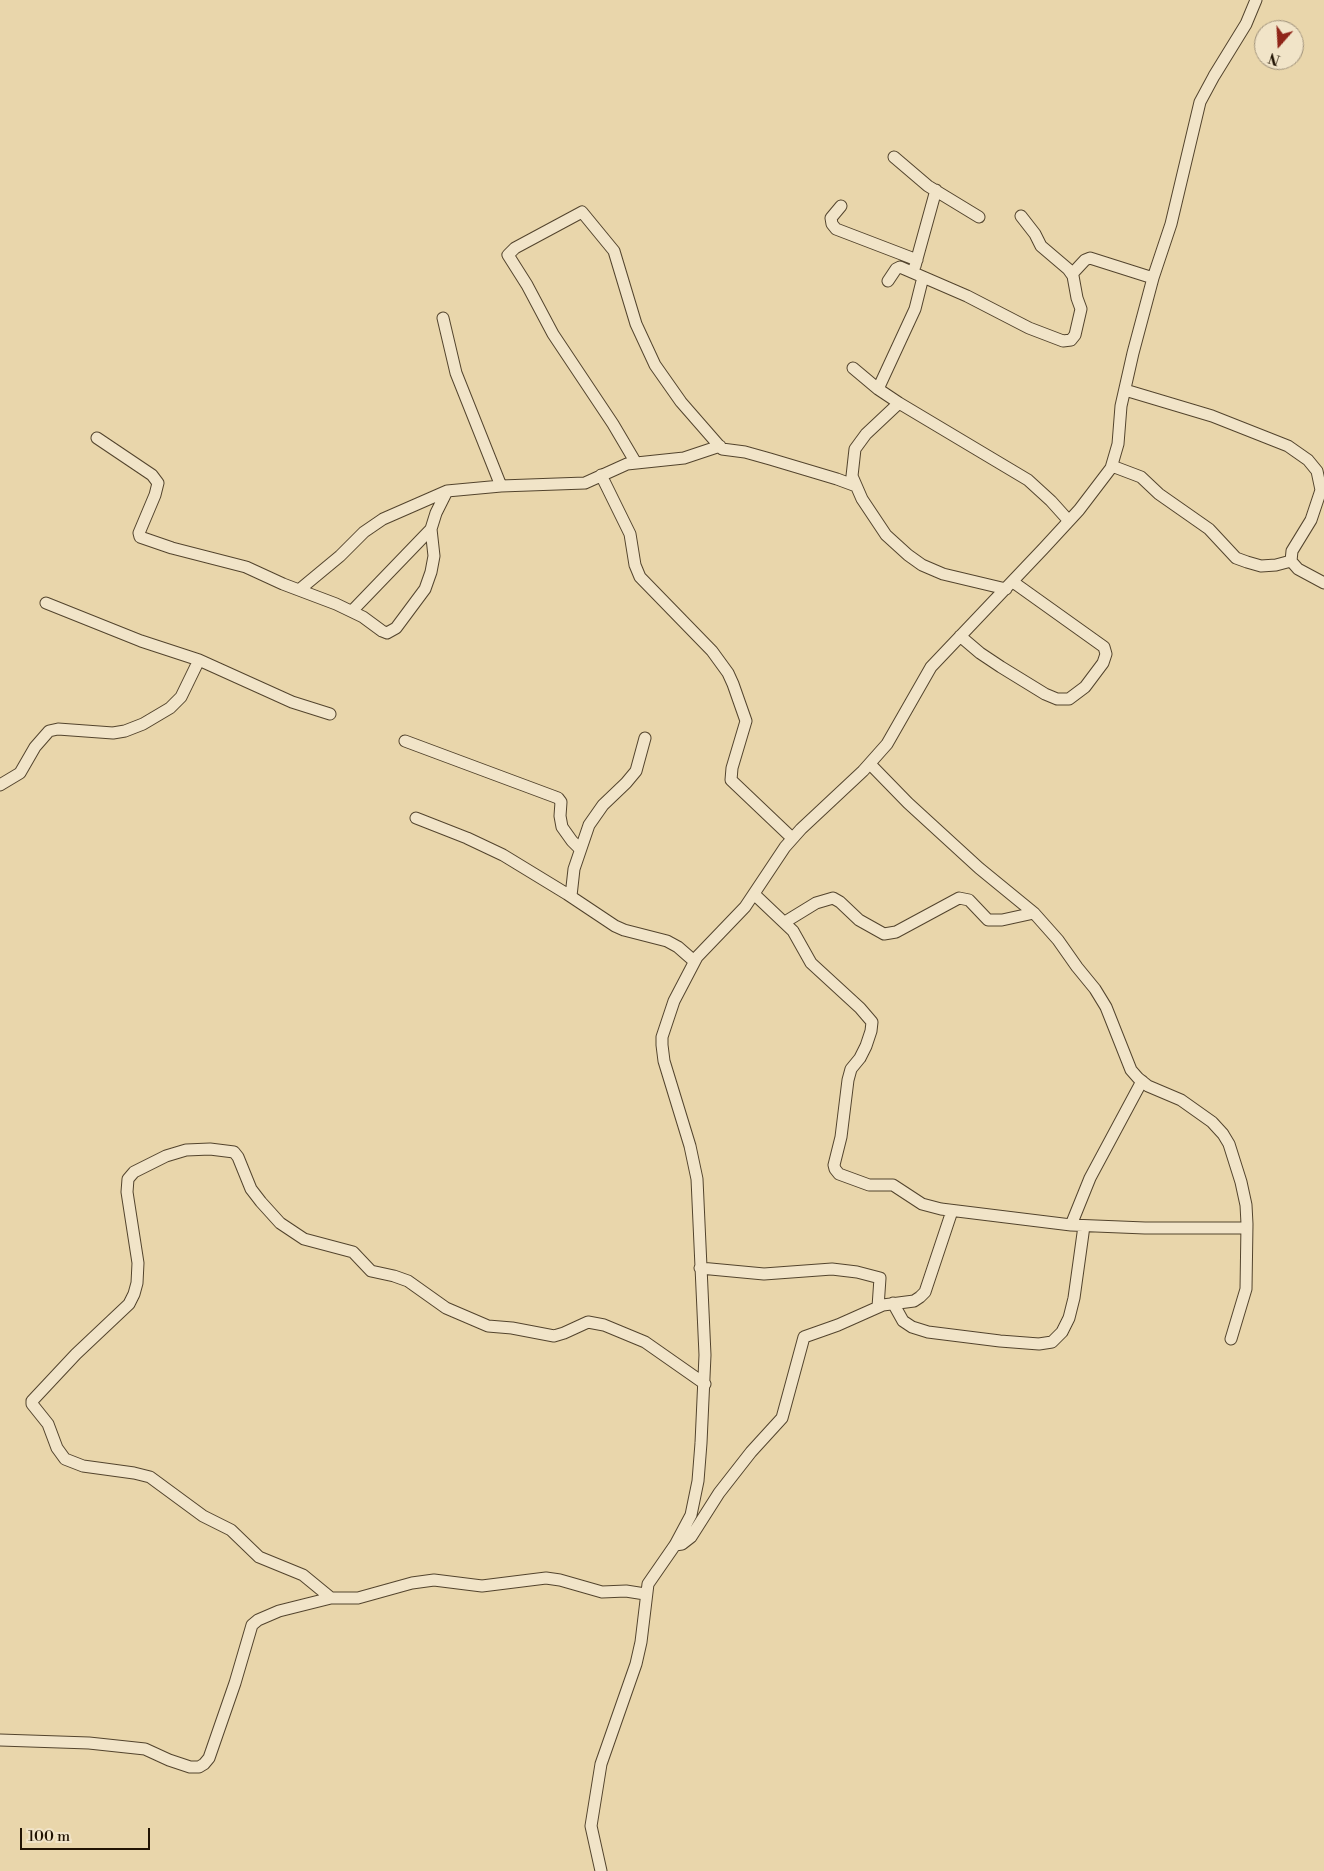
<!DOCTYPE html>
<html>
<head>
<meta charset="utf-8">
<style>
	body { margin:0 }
	#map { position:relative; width:1324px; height:1871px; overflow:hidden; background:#e9d6ab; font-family:"Libre Bodoni",serif }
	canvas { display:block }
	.north { position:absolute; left:1254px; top:20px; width:50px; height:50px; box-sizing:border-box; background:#f1e4c8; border:1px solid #9e9079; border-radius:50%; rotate:199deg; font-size:14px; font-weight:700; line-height:20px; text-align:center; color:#211303 }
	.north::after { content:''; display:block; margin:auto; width:18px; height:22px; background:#8f2418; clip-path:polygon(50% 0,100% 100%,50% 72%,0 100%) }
	.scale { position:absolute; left:20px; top:1828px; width:130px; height:22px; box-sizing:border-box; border:2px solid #211303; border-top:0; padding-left:6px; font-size:15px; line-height:18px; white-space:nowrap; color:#211303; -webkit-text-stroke:4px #f1e4c8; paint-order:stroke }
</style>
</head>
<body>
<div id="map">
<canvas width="1324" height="1871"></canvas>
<div class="north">N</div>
<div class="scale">100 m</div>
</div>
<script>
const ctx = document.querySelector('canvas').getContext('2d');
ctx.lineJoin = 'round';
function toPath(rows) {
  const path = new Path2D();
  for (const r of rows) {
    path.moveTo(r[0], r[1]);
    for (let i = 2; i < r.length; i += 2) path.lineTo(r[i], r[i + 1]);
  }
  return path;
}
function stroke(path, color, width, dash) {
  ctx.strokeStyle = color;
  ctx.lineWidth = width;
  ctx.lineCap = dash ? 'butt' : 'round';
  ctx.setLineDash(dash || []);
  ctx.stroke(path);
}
const minor = toPath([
	[894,157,928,186,979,217],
	[841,206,831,218,832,224,836,229,917,260],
	[915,266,936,190],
	[1072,274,1085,260,1090,258,1153,278],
	[888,281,896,269,900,267,967,296,1029,328,1063,341,1071,340,1075,335,1081,309,1077,298,1073,276,1068,269,1041,246,1035,234,1021,216],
	[443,318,456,373,501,486],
	[853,368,878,389,899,403,1028,480,1051,501,1069,521],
	[878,389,915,309,923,277],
	[1125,390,1212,416,1288,446,1308,460,1317,471,1321,490,1311,520,1292,551,1291,561,1298,569,1324,583],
	[899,403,866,434,855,449,852,476,862,499,886,535,908,555,922,565,943,574,1006,589],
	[97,438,152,475,158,483,155,495,139,533,140,537,172,548,246,567,283,584,336,604,363,617,382,631,387,633,396,628,425,589,431,572,434,556,431,529,436,513,447,491],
	[636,463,613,424,553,334,527,285,508,255,515,248,582,212,614,251,636,324,655,365,681,402,722,449,745,452,770,459,837,479,856,486],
	[1112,466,1141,477,1159,494,1209,529,1236,558,1247,562,1261,566,1276,565,1291,561],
	[601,475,630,534,635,565,640,577,712,651,728,673,733,684,746,721,732,768,731,780,792,838],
	[299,590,340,556,364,532,383,519,447,491,501,486,585,483,627,464,684,458,720,446],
	[46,603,141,641,199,660,292,702,330,714],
	[352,611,431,529],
	[960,636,980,653,1001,667,1045,694,1057,699,1069,699,1085,687,1103,663,1106,654,1104,647,1013,582],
	[405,741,558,798,561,802,560,816,562,827,572,841,580,849],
	[870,764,908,803,979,868,1034,913,1058,940,1077,967,1095,989,1106,1007,1131,1070,1138,1078,1148,1086,1181,1100,1212,1122,1223,1134,1229,1144,1241,1182,1246,1205,1247,1224,1246,1289,1231,1339],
	[0,785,20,773,35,747,49,731,58,729,113,733,125,731,143,724,170,708,181,697,199,660],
	[416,818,467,838,503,855,567,894,615,926,624,930,667,941,678,947,694,961],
	[754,894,793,931,811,963,860,1008,872,1022,871,1031,866,1046,860,1058,851,1069,848,1080,841,1137,834,1165,835,1169,839,1174,869,1185,893,1185,922,1204,941,1209,1071,1225,1145,1228,1247,1228],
	[571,896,574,869,589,825,603,805,626,783,636,771,645,738],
	[785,922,816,903,833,898,840,902,859,920,884,934,896,932,959,898,969,900,988,920,1002,920,1034,913],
	[1071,1225,1090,1178,1142,1081],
	[700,1268,764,1274,832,1269,857,1272,880,1278,878,1307],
	[893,1303,903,1321,912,1327,928,1332,1000,1341,1039,1344,1052,1342,1062,1332,1069,1318,1074,1298,1084,1226],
	[675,1545,682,1544,691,1537,719,1493,751,1452,782,1418,804,1337,838,1325,883,1305,914,1301,920,1297,925,1292,952,1211],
	[331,1598,303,1575,259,1557,231,1530,203,1516,150,1477,134,1473,83,1466,65,1459,57,1448,48,1424,32,1404,32,1401,76,1354,129,1304,134,1294,137,1283,138,1263,127,1192,128,1179,134,1172,166,1156,186,1150,210,1149,234,1152,238,1157,251,1189,261,1202,280,1223,304,1239,353,1252,371,1271,394,1276,408,1281,446,1308,488,1326,512,1328,554,1336,564,1333,588,1322,604,1325,645,1342,705,1384],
	[0,1740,89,1743,145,1749,169,1760,190,1767,199,1767,204,1764,209,1758,235,1683,252,1625,258,1620,279,1611,331,1598,358,1598,412,1583,434,1580,482,1586,546,1578,560,1580,602,1592,626,1591,645,1594],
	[601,1871,591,1826,601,1764,636,1664,641,1642,648,1584,675,1545,691,1515,698,1481,701,1443,705,1355,697,1179,690,1146,664,1061,662,1045,662,1037,674,1001,697,957,745,907,785,847,801,829,863,771,887,744,931,667,1044,548,1079,510,1111,468,1118,444,1121,406,1133,353,1153,278,1171,224,1200,102,1214,76,1246,24,1256,0]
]);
stroke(minor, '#53442d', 13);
stroke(minor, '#f1e4c8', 11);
</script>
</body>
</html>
